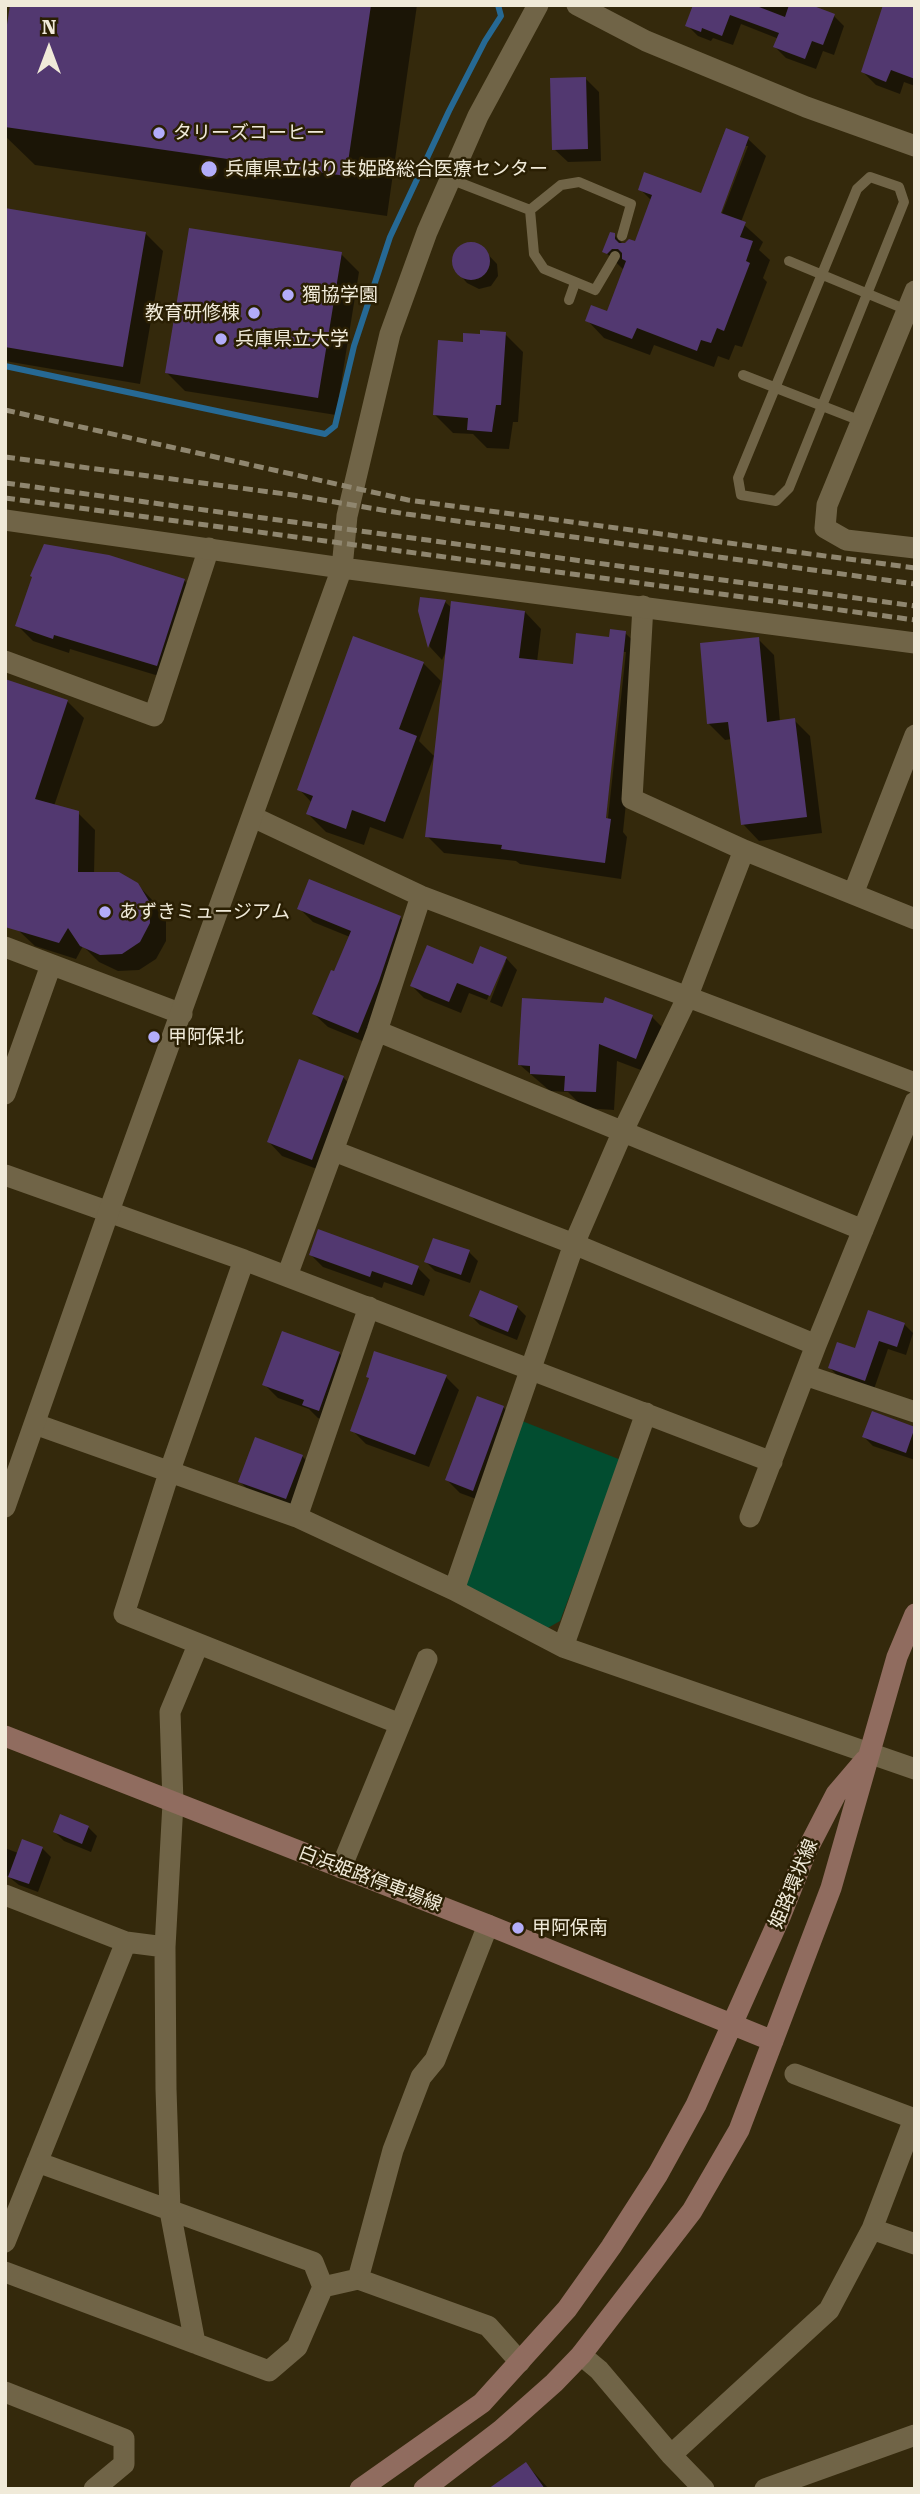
<!DOCTYPE html>
<html>
<head>
<meta charset="utf-8">
<style>
	body { margin:0 }
	#map { position:relative; width:920px; height:2494px; overflow:hidden; background:#34290c; font-family:"Roboto Serif",serif }
	canvas { display:block }
	.frame { position:absolute; inset:0; border:7px solid #f0ead9; pointer-events:none }
	.north { position:absolute; left:14px; top:14px; width:70px; height:70px; -webkit-text-stroke:5px #2a1f03; paint-order:stroke; rotate:0deg; font-size:19px; font-weight:700; line-height:28px; text-align:center; color:#f0ead9 }
	.north::after { content:''; display:block; margin:auto; width:24px; height:32px; background:#f0ead9; clip-path:polygon(50% 0,100% 100%,50% 72%,0 100%) }
</style>
</head>
<body>
<div id="map">
<canvas width="920" height="2494"></canvas>
<div class="frame"></div>
<div class="north">N</div>
</div>
<script>
const ctx = document.querySelector('canvas').getContext('2d');
ctx.lineJoin = 'round';
function paint(path, color) {
  ctx.fillStyle = color;
  ctx.fill(path, 'evenodd');
}
function toPath(rows) {
  const path = new Path2D();
  for (const r of rows) {
    if (r.length === 3) {
      path.moveTo(r[0] + r[2], r[1]);
      path.arc(r[0], r[1], r[2], 0, 2 * Math.PI);
      continue;
    }
    path.moveTo(r[0], r[1]);
    for (let i = 2; i < r.length; i += 2) path.lineTo(r[i], r[i + 1]);
  }
  return path;
}
function stroke(path, color, width, dash) {
  ctx.strokeStyle = color;
  ctx.lineWidth = width;
  ctx.lineCap = dash ? 'butt' : 'round';
  ctx.setLineDash(dash || []);
  ctx.stroke(path);
}
function label(font, color, halo, rows, align = 'center') {
  ctx.font = font + ' "Roboto Serif","Noto Sans JP",serif';
  ctx.lineWidth = 5;
  ctx.setLineDash([]);
  ctx.textBaseline = 'middle';
  ctx.strokeStyle = halo;
  ctx.fillStyle = color;
  for (const [text, x, y, turn = 0] of rows) {
    ctx.save();
    ctx.translate(x, y);
    ctx.rotate((+turn || 0) * Math.PI / 180);
    ctx.textAlign = isNaN(turn) ? turn : align;
    if (halo) ctx.strokeText(text, 0, 0);
    ctx.fillText(text, 0, 0);
    ctx.restore();
  }
}
paint(toPath([
	[522,1421,621,1460,560,1621,546,1629,469,1590,464,1578]
]), '#024d30');
paint(toPath([
	[12,5,417,5,387,216,35,165,5,136,5,50],
	[694,5,807,5,834,16,844,26,834,55,823,51,816,69,786,58,775,47,779,39,741,24,733,45,713,38,711,41,698,36,687,25],
	[915,5,915,86,904,82,900,94,876,85,863,72],
	[585,78,599,92,601,161,568,162,554,149],
	[748,139,766,156,741,222,763,242,759,250,770,260,763,278,767,282,742,347,735,345,729,360,718,356,714,367,654,345,650,355,604,338,587,320,608,313,624,270,604,251,614,235,624,245,636,243,652,201,640,189,702,196],
	[744,146,748,146,719,221,716,220],
	[5,209,145,233,163,251,140,384,5,361],
	[467,243,479,245,497,264,498,276,491,286,479,289,467,283,458,273,453,262,456,250],
	[341,254,359,272,336,415,185,391,167,373],
	[505,334,523,352,518,422,513,422,509,449,487,448,473,434,453,433,435,415,464,344],
	[184,580,199,596,172,680,70,649,69,653,33,641,17,625],
	[445,602,452,608,525,612,541,629,537,662,575,666,611,639,625,633,642,649,623,832,627,837,621,879,520,864,516,861,444,853,427,836,446,651,442,660,430,647,420,610],
	[622,652,626,652,607,827,604,826],
	[758,639,774,655,780,722,794,720,810,736,822,833,759,841,743,824,732,739,725,740,709,724],
	[423,663,441,681,419,741,434,756,403,839,370,827,364,845,326,832,308,814,312,803,299,789],
	[5,681,67,701,84,718,54,806,78,813,95,830,94,874,137,884,154,902,166,920,166,941,156,959,139,970,118,971,99,962,83,946,76,959,35,946,18,930],
	[299,908,400,918,413,931,372,1045,328,1027,314,1014,350,937,313,922],
	[506,958,517,970,502,1007,490,1002,506,961,503,961,487,1000,469,993,461,1013,424,998,412,986],
	[652,1017,670,1035,654,1075,617,1061,614,1110,584,1108,568,1092,550,1091,520,1065],
	[343,1077,356,1091,325,1172,282,1156,269,1142],
	[469,1252,478,1261,470,1283,435,1271,426,1262],
	[311,1255,418,1268,430,1280,424,1296,384,1282,382,1288,323,1267],
	[517,1307,526,1316,517,1340,480,1325,471,1316],
	[904,1324,913,1333,906,1355,888,1349,874,1389,839,1377,830,1368,856,1350],
	[339,1353,352,1367,333,1424,318,1418,309,1409,278,1398,264,1384],
	[446,1377,459,1390,429,1467,366,1444,352,1430,371,1380],
	[503,1407,517,1421,487,1503,460,1493,447,1480],
	[914,1428,915,1460,873,1446,864,1437],
	[302,1456,315,1470,300,1512,254,1495,240,1482],
	[88,1827,97,1836,91,1852,64,1841,55,1832],
	[5,1848,18,1853,42,1848,51,1857,38,1892,19,1885,5,1874],
	[526,2464,549,2489,491,2489]
]), '#0007');
stroke(toPath([
	[5,366,325,434,335,426,354,346,390,237,449,111,485,41,501,16,498,5]
]), '#266994', 6);
paint(toPath([
	[10,5,371,5,346,176,5,127,5,38],
	[693,5,754,5,785,17,789,5,811,5,835,14,823,45,812,41,805,59,773,47,779,33,730,15,722,36,702,28,701,32,685,26],
	[883,5,915,5,915,79,891,70,886,82,861,72],
	[586,77,588,149,552,150,550,78],
	[726,128,749,137,721,213,746,222,740,237,753,241,746,261,750,263,724,331,717,328,711,343,701,340,697,351,637,328,632,339,585,321,591,305,607,311,626,261,622,259,622,253,618,249,612,249,607,254,602,252,610,232,615,233,615,239,619,243,625,243,629,239,635,241,652,195,638,190,644,172,701,193],
	[5,208,146,232,123,367,5,347],
	[189,228,342,252,318,398,165,373],
	[471,261,19],
	[480,330,506,332,501,405,496,405,492,432,467,430,468,418,433,415,438,340,463,342,463,333,480,334],
	[44,544,109,555,185,579,157,666,54,635,53,639,15,626,32,577,30,576],
	[420,597,446,600,428,648,418,611],
	[451,601,525,611,519,658,573,664,576,633,609,637,610,629,626,631,606,818,611,819,605,863,501,849,502,845,425,837],
	[353,636,424,662,399,729,417,736,385,822,352,810,346,829,306,814,313,796,297,790],
	[759,637,767,722,795,718,807,817,741,825,728,722,707,724,700,643],
	[5,679,68,700,35,799,79,811,78,872,119,872,138,883,149,901,150,923,140,942,122,954,100,955,80,946,68,928,59,943,5,927],
	[309,879,401,916,379,981,358,1033,312,1014,331,970,334,971,351,931,297,909],
	[427,945,473,964,480,946,507,957,490,996,457,983,449,1002,410,986],
	[605,997,653,1015,636,1059,599,1044,596,1092,564,1091,565,1076,530,1074,530,1066,518,1065,522,998,603,1003],
	[299,1059,344,1076,312,1160,267,1142],
	[318,1229,419,1266,412,1285,372,1271,370,1277,309,1255],
	[433,1238,470,1250,461,1275,424,1262],
	[480,1290,518,1306,508,1332,469,1316],
	[868,1310,905,1323,897,1347,879,1341,865,1381,828,1368,837,1342,855,1348],
	[282,1331,340,1352,319,1411,302,1405,304,1400,262,1385],
	[374,1351,447,1375,415,1455,350,1431,369,1378,366,1377],
	[477,1396,504,1406,473,1491,445,1480],
	[872,1411,915,1427,906,1453,862,1437],
	[255,1437,303,1455,286,1499,238,1482],
	[60,1814,89,1826,82,1844,53,1832],
	[22,1839,43,1847,29,1884,8,1877],
	[526,2462,545,2489,488,2489]
]), '#523870');
stroke(toPath([
	[870,177,899,187,904,202,789,488,776,501,741,495,738,478,857,189,870,177],
	[450,179,530,210],
	[615,256,595,290,544,269,534,254,530,210,561,185,579,182,631,204,622,236],
	[789,261,907,310],
	[569,300,575,283],
	[743,375,861,421]
]), '#706447', 10);
stroke(toPath([
	[5,661,154,716,209,548],
	[253,817,421,896,915,1083],
	[744,850,915,919],
	[853,894,915,735],
	[5,947,182,1014],
	[377,1031,863,1230],
	[5,1094,51,965],
	[334,1151,574,1244,816,1345],
	[5,1175,244,1260,772,1462],
	[244,1260,169,1473,124,1614,400,1724],
	[287,1276,377,1031,421,896],
	[805,1375,915,1412],
	[35,1424,297,1517,454,1590,563,1647,915,1769],
	[297,1517,369,1307],
	[750,1517,816,1345,915,1102],
	[454,1590,574,1244,623,1131,687,998,744,850,632,799,643,606],
	[563,1647,646,1413],
	[341,1868,427,1659],
	[5,1895,126,1942,165,1947],
	[795,2074,915,2119],
	[872,2229,915,2244],
	[5,2242,126,1942],
	[5,2272,269,2371,297,2347,323,2287,313,2262,37,2162],
	[358,2279,393,2150,421,2077,435,2060,488,1925],
	[323,2287,358,2279,488,2326,520,2362],
	[195,2343,170,2211,166,2089,165,1947,173,1803,170,1712,198,1645],
	[581,2355,599,2370,671,2455,704,2489],
	[5,2392,124,2439,124,2464,94,2489],
	[671,2455,829,2310,872,2229,914,2119],
	[765,2489,915,2435]
]), '#706447', 21);
stroke(toPath([
	[577,5,646,41,806,107,915,146],
	[915,291,827,505,825,528,846,540,915,548],
	[5,520,342,568,915,643],
	[5,1507,109,1211,342,568,347,516,390,334,427,232,478,116,538,5]
]), '#706447', 21);
stroke(toPath([
	[5,1736,488,1925,773,2041],
	[360,2489,482,2403,567,2309,611,2247,658,2174,696,2105,780,1917,806,1852,836,1794,865,1760],
	[424,2489,501,2430,554,2383,581,2355,692,2211,739,2130,831,1888,897,1657,915,1614]
]), '#906c5f', 21);
stroke(toPath([
	[5,410,408,500,915,568],
	[5,457,293,495,406,514,915,584],
	[5,483,915,606],
	[5,498,915,620]
]), '#8f866f', 5, [10, 5]);
for (const [x, y, r, color] of [
	[159,133,7,"#b3adf9"],
	[209,169,9,"#b3adf9"],
	[288,295,7,"#b3adf9"],
	[254,313,7,"#b3adf9"],
	[221,339,7,"#b3adf9"],
	[105,912,7,"#b3adf9"],
	[154,1037,7,"#b3adf9"],
	[518,1928,7,"#b3adf9"]
]) {
  const dot = new Path2D();
  dot.arc(x, y, r, 0, 2 * Math.PI);
  ctx.fillStyle = color;
  ctx.fill(dot);
  stroke(dot, '#2a1f03', 2.5);
}
label('19px', '#f0ead9', '#2a1f03', [
	["タリーズコーヒー",173,133],
	["兵庫県立はりま姫路総合医療センター",225,169],
	["獨協学園",302,295],
	["教育研修棟",240,313,"right"],
	["兵庫県立大学",235,339],
	["あずきミュージアム",119,912],
	["甲阿保北",168,1037],
	["甲阿保南",532,1928]
], 'left');
label('19px', '#f0ead9', '#2a1f03', [
	["白浜姫路停車場線",370,1879,21],
	["姫路環状線",794,1884,-67]
]);
</script>
</body>
</html>
